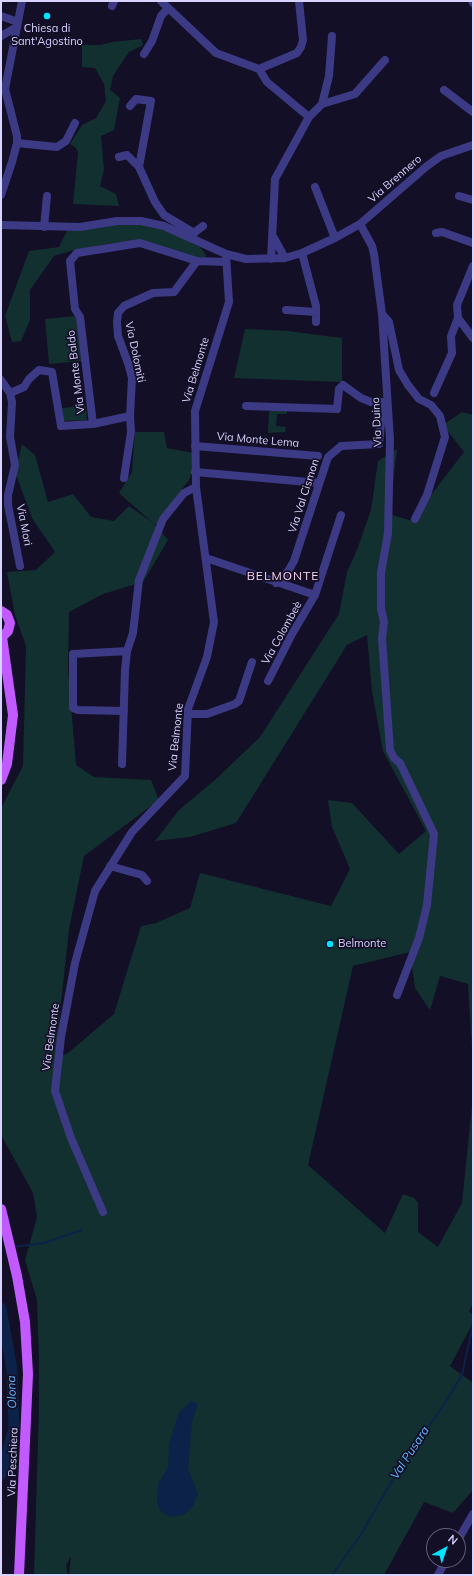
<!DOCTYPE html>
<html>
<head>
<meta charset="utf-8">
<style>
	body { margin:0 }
	#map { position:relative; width:474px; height:1576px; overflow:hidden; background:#130f26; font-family:Mulish,sans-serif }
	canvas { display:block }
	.frame { position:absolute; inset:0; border:2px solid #d9d4ff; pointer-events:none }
	.north { position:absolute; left:426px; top:1528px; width:40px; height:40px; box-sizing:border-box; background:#130f26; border:1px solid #625e7d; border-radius:50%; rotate:40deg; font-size:11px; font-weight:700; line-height:16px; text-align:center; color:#d9d4ff }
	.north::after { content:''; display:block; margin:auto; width:14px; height:18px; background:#00e5ff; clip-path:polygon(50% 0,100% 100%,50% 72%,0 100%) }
</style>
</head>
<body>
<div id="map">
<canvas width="474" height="1576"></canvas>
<div class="frame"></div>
<div class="north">N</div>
</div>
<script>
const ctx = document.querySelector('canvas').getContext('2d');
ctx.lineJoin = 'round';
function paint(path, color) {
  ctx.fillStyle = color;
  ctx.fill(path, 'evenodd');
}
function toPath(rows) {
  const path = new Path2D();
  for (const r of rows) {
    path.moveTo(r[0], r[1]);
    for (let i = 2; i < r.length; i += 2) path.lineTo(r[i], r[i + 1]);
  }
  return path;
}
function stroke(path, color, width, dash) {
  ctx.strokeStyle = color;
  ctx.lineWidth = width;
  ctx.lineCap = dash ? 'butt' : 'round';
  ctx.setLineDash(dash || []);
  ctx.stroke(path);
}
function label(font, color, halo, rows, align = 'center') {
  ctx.font = font + ' Mulish,sans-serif';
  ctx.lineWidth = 3.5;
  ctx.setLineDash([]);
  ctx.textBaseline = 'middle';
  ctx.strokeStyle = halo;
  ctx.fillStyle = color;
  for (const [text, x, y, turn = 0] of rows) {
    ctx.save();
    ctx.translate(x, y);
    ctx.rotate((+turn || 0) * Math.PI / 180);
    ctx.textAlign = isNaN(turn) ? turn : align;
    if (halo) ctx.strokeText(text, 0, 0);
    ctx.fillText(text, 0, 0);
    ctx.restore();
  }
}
paint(toPath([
	[141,39,143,45,129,52,113,76,110,90,120,98,114,130,101,136,104,170,100,186,116,194,119,206,73,204,78,153,76,148,70,144,82,125,96,118,106,101,104,84,95,68,82,67,82,45,101,45,112,42],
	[116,224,140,224,164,229,200,247,206,255,205,257,196,258,140,240,106,244,71,251,54,256,30,290,30,320,21,341,12,342,5,316,29,251,59,247,67,231],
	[76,316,82,361,49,364,45,319],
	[245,329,288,331,342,338,342,382,234,378],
	[86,406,87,420,63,421,62,408],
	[271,410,287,410,287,414,277,414,276,426,286,427,285,432,268,433,269,412],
	[462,412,473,415,473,1066,468,984,440,976,430,1010,415,988,410,952,353,966,308,1165,385,1233,403,1194,414,1198,418,1203,418,1232,438,1247,462,1203,473,1095,473,1304,469,1311,473,1315,473,1323,450,1366,473,1383,473,1490,453,1513,424,1502,384,1575,69,1575,71,1556,66,1565,68,1575,34,1575,39,1407,39,1360,37,1300,25,1260,37,1217,33,1193,1,1135,1,808,23,766,26,646,15,615,7,572,36,570,55,552,32,518,15,472,22,444,35,455,48,502,73,494,91,517,114,521,129,506,153,523,119,493,132,472,135,432,164,432,167,448,193,453,192,472,189,480,160,518,157,526,153,523,168,540,143,582,103,594,69,612,68,670,76,765,94,777,151,780,159,800,84,856,69,929,55,1058,68,1053,114,1014,141,926,156,923,190,908,200,873,331,906,350,869,332,827,328,800,352,803,399,854,426,831,383,751,372,691,367,635,347,645,236,823,190,837,155,841,179,810,216,779,260,737,339,614,347,572,357,550,371,510,378,461,397,449,389,514,416,522,431,495,464,452,443,425]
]), '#12302f');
paint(toPath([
	[191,1401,197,1403,197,1407,192,1422,188,1469,198,1494,193,1506,185,1514,172,1517,164,1514,159,1509,157,1501,158,1484,168,1467,169,1444,179,1412]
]), '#0c2248');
stroke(toPath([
	[13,1247,44,1243,82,1230],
	[332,1575,360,1536,400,1467,443,1406,462,1375,473,1324]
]), '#0c2248', 2);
stroke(toPath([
	[1,1308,12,1370,14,1428,1,1475]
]), '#0c2248', 11);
stroke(toPath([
	[161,1,216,53,259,69,297,53,301,47,303,40,299,1],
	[472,1,473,3],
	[112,6,114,1],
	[1,16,18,22],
	[1,36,17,27],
	[144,54,152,41,161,16,168,8],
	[259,69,267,82,309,117],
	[444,90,473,112],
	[322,104,329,76,332,36],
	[130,106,136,99,151,101,139,167,155,202,164,215,194,233],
	[17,143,57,147,66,141,75,123],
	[119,157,127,155,139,167],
	[315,187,335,238],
	[1,195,12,162,17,143,17,136,5,89,22,1],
	[459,196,473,200],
	[360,224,372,246,374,254,382,314,390,440,388,533,381,573,381,609,384,622,382,638,390,750,394,758,400,763,434,834,427,905,419,938,397,995],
	[1,225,80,227,117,221,141,221,164,226,226,254,246,259,285,258,302,253,335,238,360,224,427,166,441,156,473,145],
	[44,227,47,196],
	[436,233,442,232,473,243],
	[191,238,195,232,203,226],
	[274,238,285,258],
	[302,253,316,306,316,322],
	[271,259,275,179,309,117,322,104,355,94,385,60],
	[286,310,316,312],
	[382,314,389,322,399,370,408,385,419,399,431,405,440,416,445,437,427,495,415,519],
	[458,318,473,338],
	[1,380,10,393,12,402,10,437,15,465,8,495,8,505,20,566],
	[10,393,24,387,29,379,39,370,52,372,61,426,93,424,130,416],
	[434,393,452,353,451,336,458,318,457,305,473,266],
	[246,406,337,409,339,389,343,385,361,398,371,402,387,402],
	[93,424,80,317,75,309,70,261,77,253,140,243,197,261],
	[195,446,318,456],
	[195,472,319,483],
	[124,478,131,432,130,416,132,378,128,363,118,336,117,322,118,313,124,306,153,293,174,292,197,261,226,262],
	[206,558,315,595],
	[276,583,287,573,294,561,328,457,341,446,379,444,383,402],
	[268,681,292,634,315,595,341,515],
	[124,711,78,710,73,708,73,654,127,651],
	[188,714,207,714,235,704,239,701,252,662],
	[122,764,125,670,127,651,133,633,139,580,163,519,184,493,196,487],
	[110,866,142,875,147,881],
	[103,1212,71,1138,55,1091,61,1037,75,963,95,891,132,832,185,776,188,709,207,657,214,622,196,487,195,411,229,302,226,254],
	[458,1540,473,1514],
	[438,1575,446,1560]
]), '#3d3a85', 8);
stroke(toPath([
	[1,611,7,615,10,623,8,631,1,638],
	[1,780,7,764,13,715,2,637],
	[1,1209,17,1276,25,1322,28,1374,19,1575]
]), '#c25bff', 10);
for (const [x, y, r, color] of [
	[47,16,4,"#00e5ff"],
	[330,944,4,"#00e5ff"]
]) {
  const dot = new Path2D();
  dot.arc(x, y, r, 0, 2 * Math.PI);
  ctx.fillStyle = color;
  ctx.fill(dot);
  stroke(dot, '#130f26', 1.5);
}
label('11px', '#d9d4ff', '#130f26', [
	["Chiesa di",47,29],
	["Sant'Agostino",47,42],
	["Belmonte",338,944,"left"]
]);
label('11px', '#d9d4ff', '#130f26', [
	["Via Brennero",395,179,-41],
	["Via Dolomiti",135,352,78],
	["Via Belmonte",196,370,-73],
	["Via Monte Baldo",76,372,-97],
	["Via Duino",377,422,-93],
	["Via Monte Lema",258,440,5],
	["Via Val Cismon",304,496,-72],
	["Via Mori",24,525,79],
	["Via Colombeè",282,633,-61],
	["Via Belmonte",176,737,-84],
	["Via Belmonte",51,1037,-82],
	["Via Peschiera",13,1462,-88]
]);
ctx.letterSpacing = '1px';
label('12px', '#ffd6f0', '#130f26', [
	["BELMONTE",283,576]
]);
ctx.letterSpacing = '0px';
label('italic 12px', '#62b6ff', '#130f26', [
	["Olona",12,1392,-92],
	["Val Pusara",410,1453,-57]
]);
</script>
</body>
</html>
